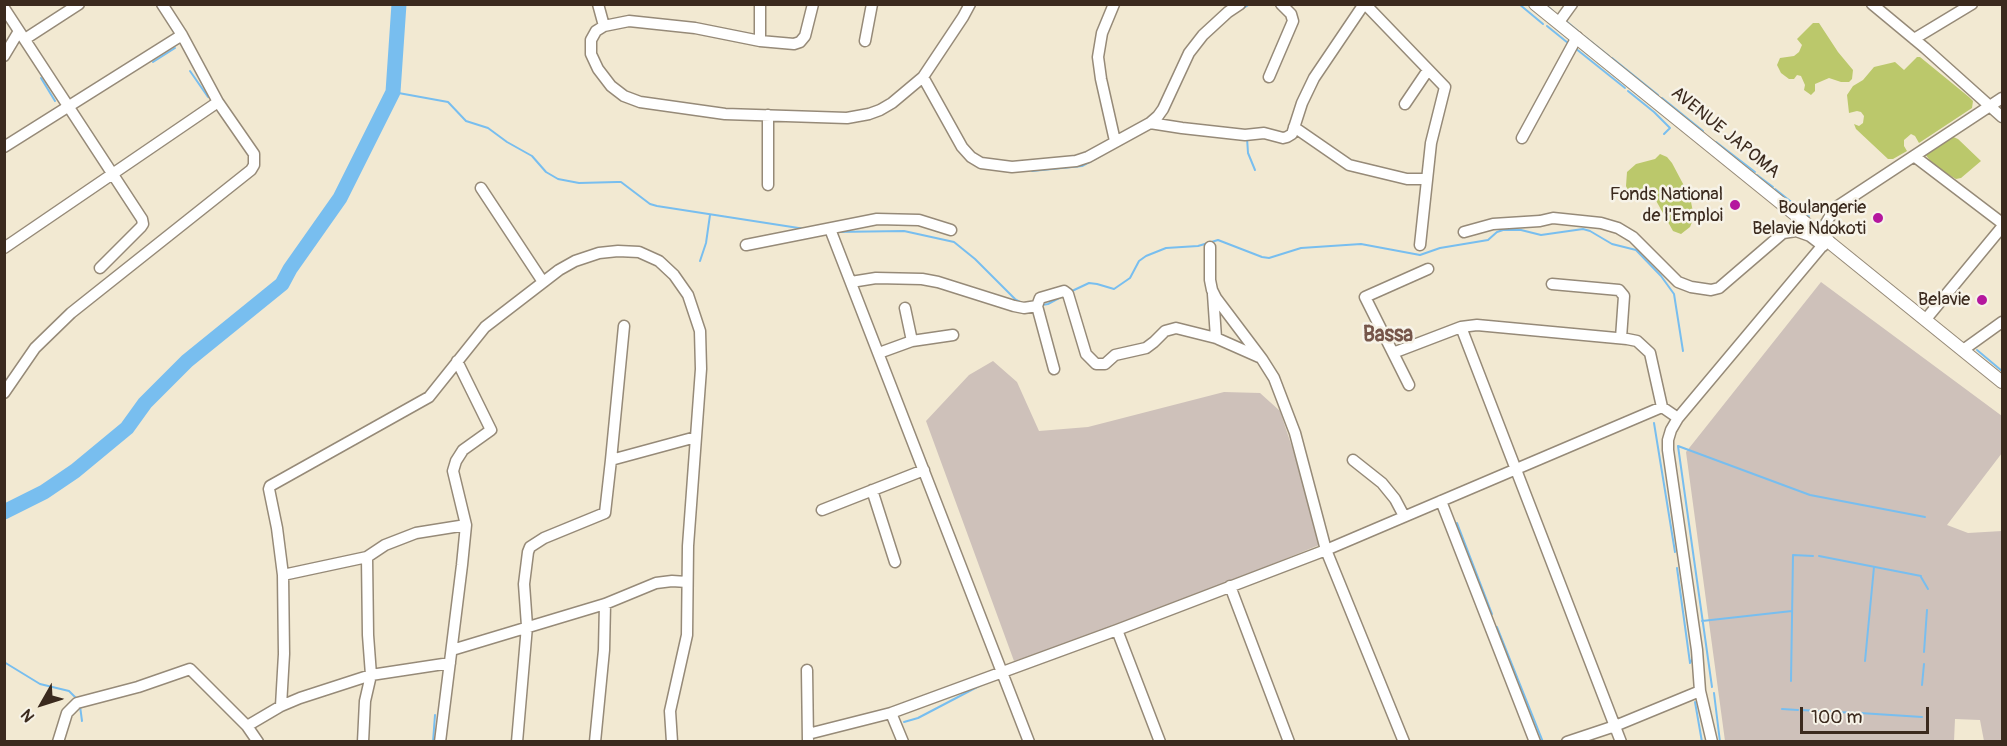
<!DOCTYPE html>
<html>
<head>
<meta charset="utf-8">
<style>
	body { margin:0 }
	#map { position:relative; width:2007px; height:746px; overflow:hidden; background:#f2e9d2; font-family:Pangolin,sans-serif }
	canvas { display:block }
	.frame { position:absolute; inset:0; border:6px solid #3b2a1e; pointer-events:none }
	.north { position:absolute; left:12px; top:674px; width:60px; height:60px; -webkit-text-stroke:4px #f7f3e8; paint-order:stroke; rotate:231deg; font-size:16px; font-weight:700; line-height:24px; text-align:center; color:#3b2a1e }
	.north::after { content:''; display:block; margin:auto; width:21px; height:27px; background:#3b2a1e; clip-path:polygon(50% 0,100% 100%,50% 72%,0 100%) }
	.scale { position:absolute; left:1800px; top:707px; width:129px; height:27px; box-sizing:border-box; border:3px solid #3b2a1e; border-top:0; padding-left:8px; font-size:18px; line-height:21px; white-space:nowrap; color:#3b2a1e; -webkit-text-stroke:4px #f7f3e8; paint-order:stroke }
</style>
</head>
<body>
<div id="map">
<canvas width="2007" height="746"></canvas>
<div class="frame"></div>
<div class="north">N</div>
<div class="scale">100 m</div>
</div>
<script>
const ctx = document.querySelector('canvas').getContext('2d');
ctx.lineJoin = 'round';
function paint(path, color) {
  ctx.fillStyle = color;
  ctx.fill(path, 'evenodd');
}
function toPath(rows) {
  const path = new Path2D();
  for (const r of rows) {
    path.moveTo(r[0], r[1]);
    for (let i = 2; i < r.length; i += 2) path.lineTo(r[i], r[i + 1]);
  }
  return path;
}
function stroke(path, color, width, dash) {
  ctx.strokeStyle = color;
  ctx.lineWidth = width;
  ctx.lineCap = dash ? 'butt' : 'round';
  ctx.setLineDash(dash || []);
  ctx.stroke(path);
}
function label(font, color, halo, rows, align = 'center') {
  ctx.font = font + ' Pangolin,sans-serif';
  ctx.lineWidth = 5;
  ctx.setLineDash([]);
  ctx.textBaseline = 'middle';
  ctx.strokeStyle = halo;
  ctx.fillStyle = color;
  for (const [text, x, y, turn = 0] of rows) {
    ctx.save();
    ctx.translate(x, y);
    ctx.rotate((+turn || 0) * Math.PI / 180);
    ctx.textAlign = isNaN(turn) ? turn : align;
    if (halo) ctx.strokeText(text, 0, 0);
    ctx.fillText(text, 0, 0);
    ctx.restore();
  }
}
paint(toPath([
	[1821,282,2002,416,2002,453,1947,525,1968,533,2002,531,2002,741,1984,741,1980,720,1955,719,1954,741,1725,741,1686,452],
	[993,361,1017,382,1039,431,1088,427,1224,392,1260,393,1280,411,1324,543,1124,625,1014,661,926,421,969,375]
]), '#cec1ba');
paint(toPath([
	[1813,23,1819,23,1838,52,1853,70,1852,79,1849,82,1841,82,1829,78,1815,84,1815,91,1811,95,1804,90,1805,85,1801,76,1797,75,1794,79,1789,79,1781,73,1777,65,1780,58,1794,56,1799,52,1802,45,1797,39],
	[1917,57,1920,57,1969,97,1973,101,1972,108,1919,143,1915,136,1911,134,1904,140,1904,146,1907,151,1893,159,1888,159,1856,129,1854,124,1859,126,1863,123,1864,116,1861,112,1857,111,1849,113,1847,95,1853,86,1863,80,1874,67,1895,62,1904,70],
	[1951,136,1958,139,1981,161,1961,178,1956,179,1935,167,1925,154],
	[1660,154,1667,157,1672,163,1690,197,1694,217,1690,227,1681,234,1673,231,1654,197,1629,193,1626,186,1627,172,1636,164,1655,159]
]), '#bbc86b');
stroke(toPath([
	[1519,4,1543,24],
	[1546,5,1553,11],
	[1242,9,1250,4],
	[1566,21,1578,31],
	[1547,26,1568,43],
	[1584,36,1609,56],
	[1575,48,1625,88],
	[1612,58,1658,95],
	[153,62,175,48],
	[190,71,208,97],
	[41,78,55,101],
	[1628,91,1654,112,1670,128,1664,134],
	[393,92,448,102,466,121,488,128,507,142,532,156,546,172,558,179,579,183,617,182,621,182,650,204,657,206,805,229],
	[1662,98,1703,131],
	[1247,138,1248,153,1255,170],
	[1716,142,1755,172],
	[1032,171,1082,166,1104,154],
	[1757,175,1773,187],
	[1775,189,1809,216],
	[834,232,904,231,954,242,975,259,1015,299,1022,303],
	[700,261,706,243,710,215],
	[1072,291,1089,283,1097,284,1114,289,1130,278,1139,261,1146,256,1166,248,1198,246,1218,240,1262,257,1269,258,1301,248,1361,244,1420,255,1440,248,1488,240,1497,232,1503,230,1521,230,1541,235,1583,229,1590,231,1612,244,1636,250,1661,276,1674,294,1683,351],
	[1042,305,1048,304,1061,297],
	[1977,350,2002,371],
	[1654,423,1675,552],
	[1457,523,1492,614],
	[1819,556,1921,576],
	[1677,568,1690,663,1693,658],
	[1921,577,1928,589],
	[1702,621,1792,611],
	[1497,627,1543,742],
	[1924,652,1927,610],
	[1865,661,1874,567],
	[4,662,40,684,69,691,78,700],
	[1791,681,1793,555,1813,556],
	[1922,685,1924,664],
	[1712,687,1678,446,1810,495,1925,517],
	[1714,693,1720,742],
	[1695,702,1702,742],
	[80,706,82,721],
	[1782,709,1798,710],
	[1801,710,1856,713],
	[1860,713,1922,717],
	[904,722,918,718,981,685],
	[433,742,435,715]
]), '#78beef', 2);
stroke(toPath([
	[4,512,44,492,75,471,127,428,145,403,187,361,282,284,290,269,340,198,393,92,399,4]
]), '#78beef', 15);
const minor = toPath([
	[598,4,604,26],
	[813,4,805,36,800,42,794,44,760,41,695,28,629,21,604,26,596,31,591,40,591,54,598,69,611,86,624,96,640,102,725,114,847,118,869,114,880,110,892,103,923,77,963,17,970,4],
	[1114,4,1102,33,1098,57,1101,79,1115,141],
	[1365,4,1445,87,1431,143,1420,245],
	[1872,4,1925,48,2002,117],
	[4,8,142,219,143,224,141,227,100,268],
	[1559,22,1572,4],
	[25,39,79,4],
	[1914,39,1972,4],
	[760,41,760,4],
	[865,41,872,4],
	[4,56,19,31],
	[923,77,962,147,971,157,981,163,1012,167,1076,161,1088,157,1150,123,1158,116,1163,109,1189,53,1203,35,1228,12,1240,4],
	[1269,77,1293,21,1291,14,1281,4],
	[1405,104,1428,70],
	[1150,123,1182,128,1245,135,1264,133,1283,138,1287,137,1292,134,1302,103,1314,78,1364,4],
	[1294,127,1349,165,1407,179,1426,179],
	[1522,138,1577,37],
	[4,147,182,35],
	[1914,156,2002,223],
	[768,185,768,115],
	[481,188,543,282],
	[830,229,1029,742],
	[1464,232,1493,224,1540,221,1553,218,1601,223,1618,228,1633,237,1678,282,1691,287,1711,290,1719,288,1783,233,1796,231,1810,236,1823,246],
	[1820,233,1835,208,2002,98],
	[746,245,877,219,919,220,951,230],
	[1210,247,1210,280,1212,290,1216,298,1262,359,1274,378,1295,433,1326,550,1404,742],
	[4,248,218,102],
	[851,282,876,278,922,279,938,282,1014,306,1024,308,1037,306],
	[1552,284,1619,290,1624,296,1621,338],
	[1213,294,1216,338],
	[905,308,912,341],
	[1926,319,2002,227],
	[624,326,611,460,696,437],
	[1461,327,1621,742],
	[1963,350,2002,322],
	[879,353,912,341,953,335],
	[1393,353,1461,327,1477,325,1627,339,1637,341,1650,353,1662,407],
	[1054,369,1037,306,1040,298,1064,291,1068,294,1086,354,1096,364,1105,364,1115,355,1146,348,1154,342,1165,331,1176,328,1216,338,1259,357],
	[1409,385,1365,297,1428,269],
	[4,393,35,348,71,313,251,170,254,165,254,154,218,102,182,35,162,4],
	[1353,460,1382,483,1395,499,1404,516],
	[872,490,895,562],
	[1441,501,1535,742],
	[822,510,924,470],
	[283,575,367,557],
	[1230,586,1289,742],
	[1117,630,1160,742],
	[452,650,605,604,656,583,672,581,687,582],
	[807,670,808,742],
	[281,706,284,654,283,575,277,528,269,489,270,486,429,397,485,327,559,270,575,261,599,253,618,251,639,252,659,261,674,275,688,295,700,331,701,369,688,546,687,635,670,711,672,742],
	[891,713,903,742],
	[247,726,281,706,300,698,371,675,450,663],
	[808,734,891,713,1117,630,1326,550,1662,407,1678,418],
	[58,742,67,713,77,703,138,687,190,669,247,726,258,742],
	[363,742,365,701,371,675,368,635,367,557,385,545,416,533,466,525],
	[440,742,462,565,466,525,453,471,456,461,463,450,491,430,457,361],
	[517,742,527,626,524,584,528,552,530,547,544,538,605,513,611,460],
	[595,742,604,650,605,604],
	[1567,742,1615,726,1700,691],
	[1712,742,1700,691,1697,650,1668,450,1668,440,1671,430,1678,418,1828,239]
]);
const major = toPath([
	[1535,4,2002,382]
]);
stroke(minor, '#968a78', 13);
stroke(major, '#968a78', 14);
stroke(minor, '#fff', 10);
stroke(major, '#fff', 12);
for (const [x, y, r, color] of [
	[1735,205,6,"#b5179e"],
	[1878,218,6,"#b5179e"],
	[1982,300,6,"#b5179e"]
]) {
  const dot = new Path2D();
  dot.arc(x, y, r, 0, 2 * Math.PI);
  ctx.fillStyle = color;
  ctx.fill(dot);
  stroke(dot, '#f7f3e8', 2);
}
label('18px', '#3b2a1e', '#f7f3e8', [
	["AVENUE JAPOMA",1725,133,39]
]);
label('18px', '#3b2a1e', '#f7f3e8', [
	["Fonds National",1723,195],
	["de l'Emploi",1723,216],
	["Boulangerie",1866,208],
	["Belavie Ndokoti",1866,229],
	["Belavie",1970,300]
], 'right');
label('bold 21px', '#76564a', '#f7f3e8', [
	["Bassa",1388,336]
]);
</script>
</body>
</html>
